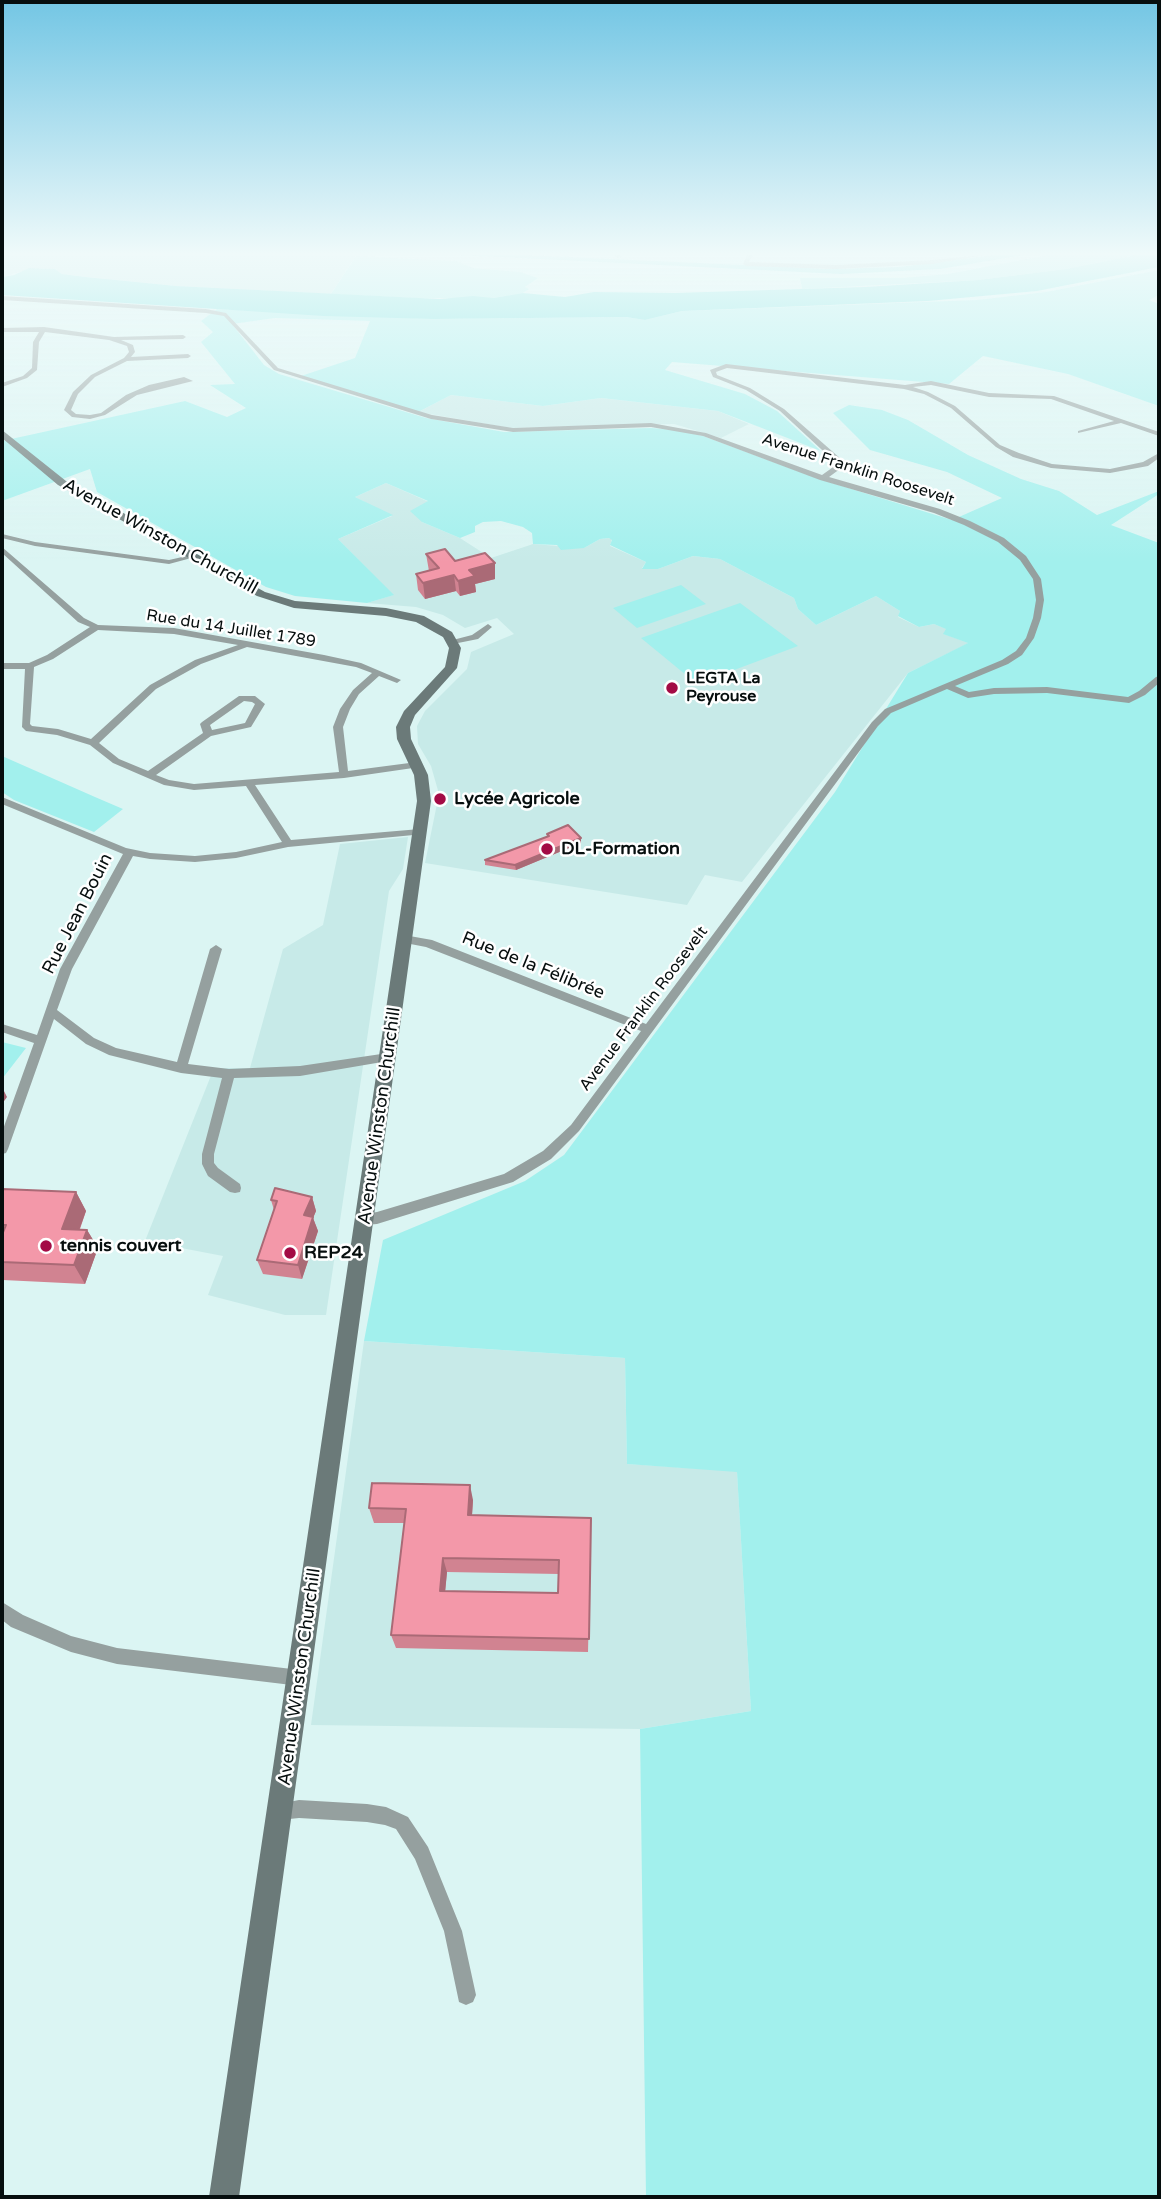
<!DOCTYPE html>
<html>
<head>
<meta charset="utf-8">
<style>
	body { margin:0 }
	#map { position:relative; width:1161px; height:2199px; overflow:hidden; background:#dbf5f3; font-family:"Varela Round",sans-serif }
	canvas { display:block }
	.frame { position:absolute; inset:0; border:4px solid #060e0e; pointer-events:none }
</style>
</head>
<body>
<div id="map">
<canvas width="1161" height="2199"></canvas>
<div class="frame"></div>
</div>
<script>
const ctx = document.querySelector('canvas').getContext('2d');
ctx.lineJoin = 'round';
function paint(path, color) {
  ctx.fillStyle = color;
  ctx.fill(path, 'evenodd');
}
function toPath(rows) {
  const path = new Path2D();
  for (const r of rows) {
    path.moveTo(r[0], r[1]);
    for (let i = 2; i < r.length; i += 2) path.lineTo(r[i], r[i + 1]);
  }
  return path;
}
function stroke(path, color, width, dash) {
  ctx.strokeStyle = color;
  ctx.lineWidth = width;
  ctx.lineCap = dash ? 'butt' : 'round';
  ctx.setLineDash(dash || []);
  ctx.stroke(path);
}
function label(font, color, halo, rows, align = 'center') {
  ctx.font = font + ' "Varela Round",sans-serif';
  ctx.lineWidth = 5;
  ctx.setLineDash([]);
  ctx.textBaseline = 'middle';
  ctx.strokeStyle = halo;
  ctx.fillStyle = color;
  for (const [text, x, y, turn = 0] of rows) {
    ctx.save();
    ctx.translate(x, y);
    ctx.rotate((+turn || 0) * Math.PI / 180);
    ctx.textAlign = isNaN(turn) ? turn : align;
    if (halo) ctx.strokeText(text, 0, 0);
    ctx.fillText(text, 0, 0);
    ctx.restore();
  }
}
paint(toPath([
	[2,255,356,255,331,294,176,286,86,277,62,274,55,269,33,268,2,277,2,273,7,269,2,268],
	[451,395,543,406,601,398,718,411,749,424,721,438,674,424,510,428,418,412],
	[386,483,429,502,422,522,460,538,491,558,533,544,584,548,600,539,609,538,612,539,610,546,646,562,642,568,658,569,693,556,720,559,794,598,798,609,816,625,876,596,900,611,898,617,919,627,934,624,947,629,944,634,969,643,908,673,742,882,705,875,687,905,425,863,439,794,431,766,418,744,417,726,425,711,467,669,471,652,514,634,497,618,465,628,443,615,416,607,367,603,393,595,338,539,392,516,355,497],
	[408,837,403,869,389,891,326,1315,285,1315,208,1295,223,1256,145,1241,214,1068,250,1068,283,949,323,925,340,844],
	[364,1341,625,1358,627,1464,737,1471,751,1711,640,1729,311,1725]
]), '#c7eae8');
paint(toPath([
	[1048,255,1136,255,1066,269,978,280,802,289,800,278,902,278,948,274],
	[356,256,456,261,473,268,520,272,538,278,525,287,529,289,523,293,493,298,413,298,331,294],
	[1159,270,1159,295,1149,300,1159,304,1159,406,1068,374,983,356,949,384,672,362,665,370,745,394,777,411,821,451,718,411,601,398,543,406,451,395,418,412,301,376,355,358,370,321,275,318,232,324,264,365,279,374,426,418,504,432,651,428,677,430,703,436,819,479,952,520,1002,498,947,472,870,450,833,413,849,405,882,410,908,420,968,455,1021,479,1059,491,1097,515,1159,491,1159,494,1111,525,1159,543,1159,2197,646,2197,640,1729,751,1711,737,1472,627,1464,625,1358,364,1341,383,1240,525,1181,564,1155,835,792,908,673,968,643,943,634,946,629,934,624,919,627,898,616,900,611,876,596,816,625,798,609,794,598,720,559,693,556,658,569,642,569,646,562,610,545,612,540,609,538,600,539,584,548,561,550,557,545,533,544,532,533,523,527,501,521,483,522,475,526,475,532,460,538,422,522,410,511,428,501,386,483,355,497,393,515,338,539,394,595,367,603,295,596,266,587,97,492,90,469,2,501,2,441,185,401,227,417,246,408,210,385,235,384,201,342,213,332,201,321,217,309,433,319,626,317,645,320,682,311,977,300,1046,292],
	[681,585,706,604,637,628,613,608],
	[740,603,798,646,697,684,641,638],
	[2,756,95,797,123,809,94,832,14,800,2,792],
	[2,1042,26,1048,2,1079]
]), '#a2f0ed');
paint(toPath([
	[458,255,526,255,830,269,899,267,993,255,1024,255,940,269,841,274],
	[1136,255,1159,255,1159,267,1037,291,928,301,682,311,645,320,626,317,433,319,324,316,2,295,2,277,14,275,29,268,55,269,62,274,86,277,176,286,440,299,473,296,493,298,523,293,565,297,594,292,675,293,865,287,978,280,1066,269]
]), '#63e0dd');
paint(toPath([
	[614,255,620,255,622,257,617,258,614,255],
	[747,255,753,255,749,262,836,265,932,260,985,255,932,264,836,269,746,266,743,264,747,255],
	[2,296,206,309,226,313,278,368,432,415,513,428,651,423,706,433,822,475,836,465,835,462,780,411,746,390,713,377,710,370,726,364,905,385,931,381,989,393,1054,396,1159,432,1159,436,1121,423,1078,433,1078,431,1114,421,1051,399,989,397,931,385,913,387,928,392,955,406,1000,445,1019,453,1052,464,1110,469,1143,462,1159,453,1159,458,1148,466,1110,473,1051,468,1013,457,996,447,951,408,924,394,904,389,727,368,716,372,717,375,750,388,784,409,841,459,844,466,829,477,940,509,970,521,1004,538,1026,556,1041,579,1044,600,1041,618,1034,638,1022,655,1008,664,955,686,969,692,994,688,1047,687,1128,697,1139,691,1156,677,1159,676,1159,683,1145,695,1129,703,1047,693,994,694,968,698,947,689,891,713,878,726,579,1131,551,1159,513,1182,377,1224,365,1225,360,1223,358,1219,360,1215,377,1212,504,1174,543,1151,571,1125,641,1031,426,947,400,942,399,939,400,936,404,935,432,940,646,1024,872,722,885,709,1002,660,1016,651,1026,638,1033,618,1036,600,1033,579,1020,560,998,542,964,525,934,513,820,480,703,436,651,427,513,432,431,419,274,370,224,316,206,313,2,300,2,296],
	[44,327,114,337,183,335,186,337,183,339,121,340,133,345,135,352,131,357,188,354,191,356,188,358,127,361,95,377,78,394,71,410,76,414,90,415,101,413,126,395,149,385,184,377,193,381,137,395,105,415,90,419,72,417,64,410,73,392,91,375,124,358,129,352,127,346,109,340,45,332,39,342,37,370,27,378,2,387,2,383,23,376,32,368,33,342,39,332,2,332,2,328,44,327],
	[2,534,35,542,169,560,191,555,195,557,169,564,35,546,2,538,2,534],
	[2,547,84,618,98,625,174,628,324,655,361,663,401,680,397,683,379,676,359,694,350,709,343,727,348,771,417,762,422,765,420,767,344,778,255,785,291,840,420,829,425,832,424,834,288,847,236,858,195,862,150,859,133,856,72,969,57,1010,94,1038,116,1048,177,1062,210,949,216,945,222,949,188,1064,229,1069,300,1066,388,1053,392,1054,394,1057,392,1060,388,1061,300,1076,234,1078,214,1154,214,1163,218,1168,240,1184,241,1188,240,1192,235,1193,230,1192,208,1176,202,1164,202,1154,222,1078,181,1073,109,1055,86,1044,54,1019,8,1149,6,1153,2,1154,2,1132,34,1043,2,1032,2,1024,37,1035,60,969,123,854,2,804,2,797,126,848,150,853,195,856,236,852,282,842,246,786,194,790,164,785,113,763,90,745,57,735,26,731,22,727,25,669,2,669,2,663,29,663,47,655,90,627,78,622,2,553,2,547],
	[98,630,174,634,238,645,195,660,150,685,91,739,58,729,32,726,30,724,34,667,53,659,98,630],
	[247,647,356,667,372,673,353,690,340,709,333,727,339,772,194,784,169,780,156,775,211,736,251,727,265,704,255,696,239,696,202,722,200,724,203,733,148,771,119,759,99,743,156,689,201,664,247,647],
	[244,701,252,702,255,704,245,723,212,730,210,725,244,701],
	[488,624,492,627,478,639,453,644,449,641,472,635,488,624],
	[2,1602,23,1615,71,1636,117,1648,300,1670,306,1672,308,1678,306,1684,300,1686,117,1664,71,1652,11,1627,2,1620,2,1602],
	[299,1800,367,1804,386,1807,408,1817,428,1847,462,1931,476,1995,473,2002,466,2005,459,2002,444,1931,415,1859,396,1829,385,1825,367,1822,299,1818,280,1820,274,1817,271,1811,274,1805,299,1800]
]), '#95a09f');
paint(toPath([
	[2,430,66,481,265,592,295,601,386,608,424,616,452,632,461,648,457,668,415,715,410,727,411,739,428,775,431,801,239,2197,209,2197,417,801,414,775,397,739,396,727,404,711,445,667,449,648,443,637,416,622,386,616,294,608,257,596,58,485,2,438,2,430]
]), '#6b7a79');
paint(toPath([
	[426,554,455,561,495,579,475,584,476,592,460,596,456,591,425,599,418,590,416,574,429,571],
	[547,834,581,843,516,870,485,865,485,860,547,837],
	[2,1189,76,1192,86,1211,80,1229,87,1230,98,1248,85,1284,3,1280,2,1278],
	[312,1197,316,1211,313,1218,318,1231,302,1279,263,1274,257,1260,274,1210,271,1200],
	[473,1500,472,1515,591,1518,588,1652,396,1648,391,1635,404,1523,374,1523,369,1508],
	[447,1572,559,1574,558,1593,445,1591]
]), '#d18391');
paint(toPath([
	[495,563,495,579,475,584,476,592,460,596,458,581,469,570],
	[454,575,456,591,425,599,423,583],
	[581,838,581,843,516,870,515,865],
	[2,1087,7,1097,2,1104],
	[76,1192,86,1211,73,1247,62,1229],
	[312,1197,316,1211,313,1218,318,1231,302,1279,298,1265,304,1215],
	[87,1230,98,1248,85,1284,74,1265],
	[470,1485,473,1500,471,1530,468,1515],
	[443,1558,447,1572,444,1604,440,1591]
]), '#aa6a76');
const building = toPath([
	[445,549,455,561,485,553,495,563,469,570,475,576,458,581,454,575,423,583,416,574,439,568,426,554,445,549],
	[568,825,581,838,515,865,485,860,549,836,547,834,568,825],
	[275,1188,312,1197,304,1215,313,1217,298,1265,257,1260,277,1201,271,1200,275,1188],
	[2,1189,76,1192,62,1229,87,1230,74,1265,2,1262,2,1235,6,1225,2,1225,2,1189],
	[372,1483,470,1485,468,1515,591,1518,589,1639,391,1635,406,1509,369,1508,372,1483],
	[443,1558,559,1560,558,1593,440,1591,443,1558]
]);
paint(building, '#f398a9');
stroke(building, '#aa6a76', 2);
const sky = ctx.createLinearGradient(0, 0, 0, 563);
sky.addColorStop(0, '#73c6e4');
sky.addColorStop(0.45, '#effafa');
sky.addColorStop(1, '#effafa00');
ctx.fillStyle = sky;
ctx.fillRect(0, 0, 1161, 563);
for (const [x, y, r, color] of [
	[672,688,7,"#a30b45"],
	[440,799,7,"#a30b45"],
	[547,849,7,"#a30b45"],
	[46,1246,7,"#a30b45"],
	[290,1253,7,"#a30b45"]
]) {
  const dot = new Path2D();
  dot.arc(x, y, r, 0, 2 * Math.PI);
  ctx.fillStyle = color;
  ctx.fill(dot);
  stroke(dot, '#fff', 2.5);
}
label('16px', '#060e0e', '#fff', [
	["Avenue Franklin Roosevelt",858,470,18],
	["Rue du 14 Juillet 1789",231,629,9],
	["Avenue Franklin Roosevelt",644,1009,-53]
]);
label('bold 16px', '#060e0e', '#fff', [
	["LEGTA La",686,679],
	["Peyrouse",686,697]
], 'left');
label('18px', '#060e0e', '#fff', [
	["Avenue Winston Churchill",160,537,29],
	["Rue Jean Bouin",78,914,-63],
	["Rue de la Félibrée",533,966,22],
	["Avenue Winston Churchill",380,1116,-82],
	["Avenue Winston Churchill",300,1677,-82]
]);
label('bold 18px', '#060e0e', '#fff', [
	["Lycée Agricole",454,799],
	["DL-Formation",561,849],
	["tennis couvert",60,1246],
	["REP24",304,1253]
], 'left');
</script>
</body>
</html>
